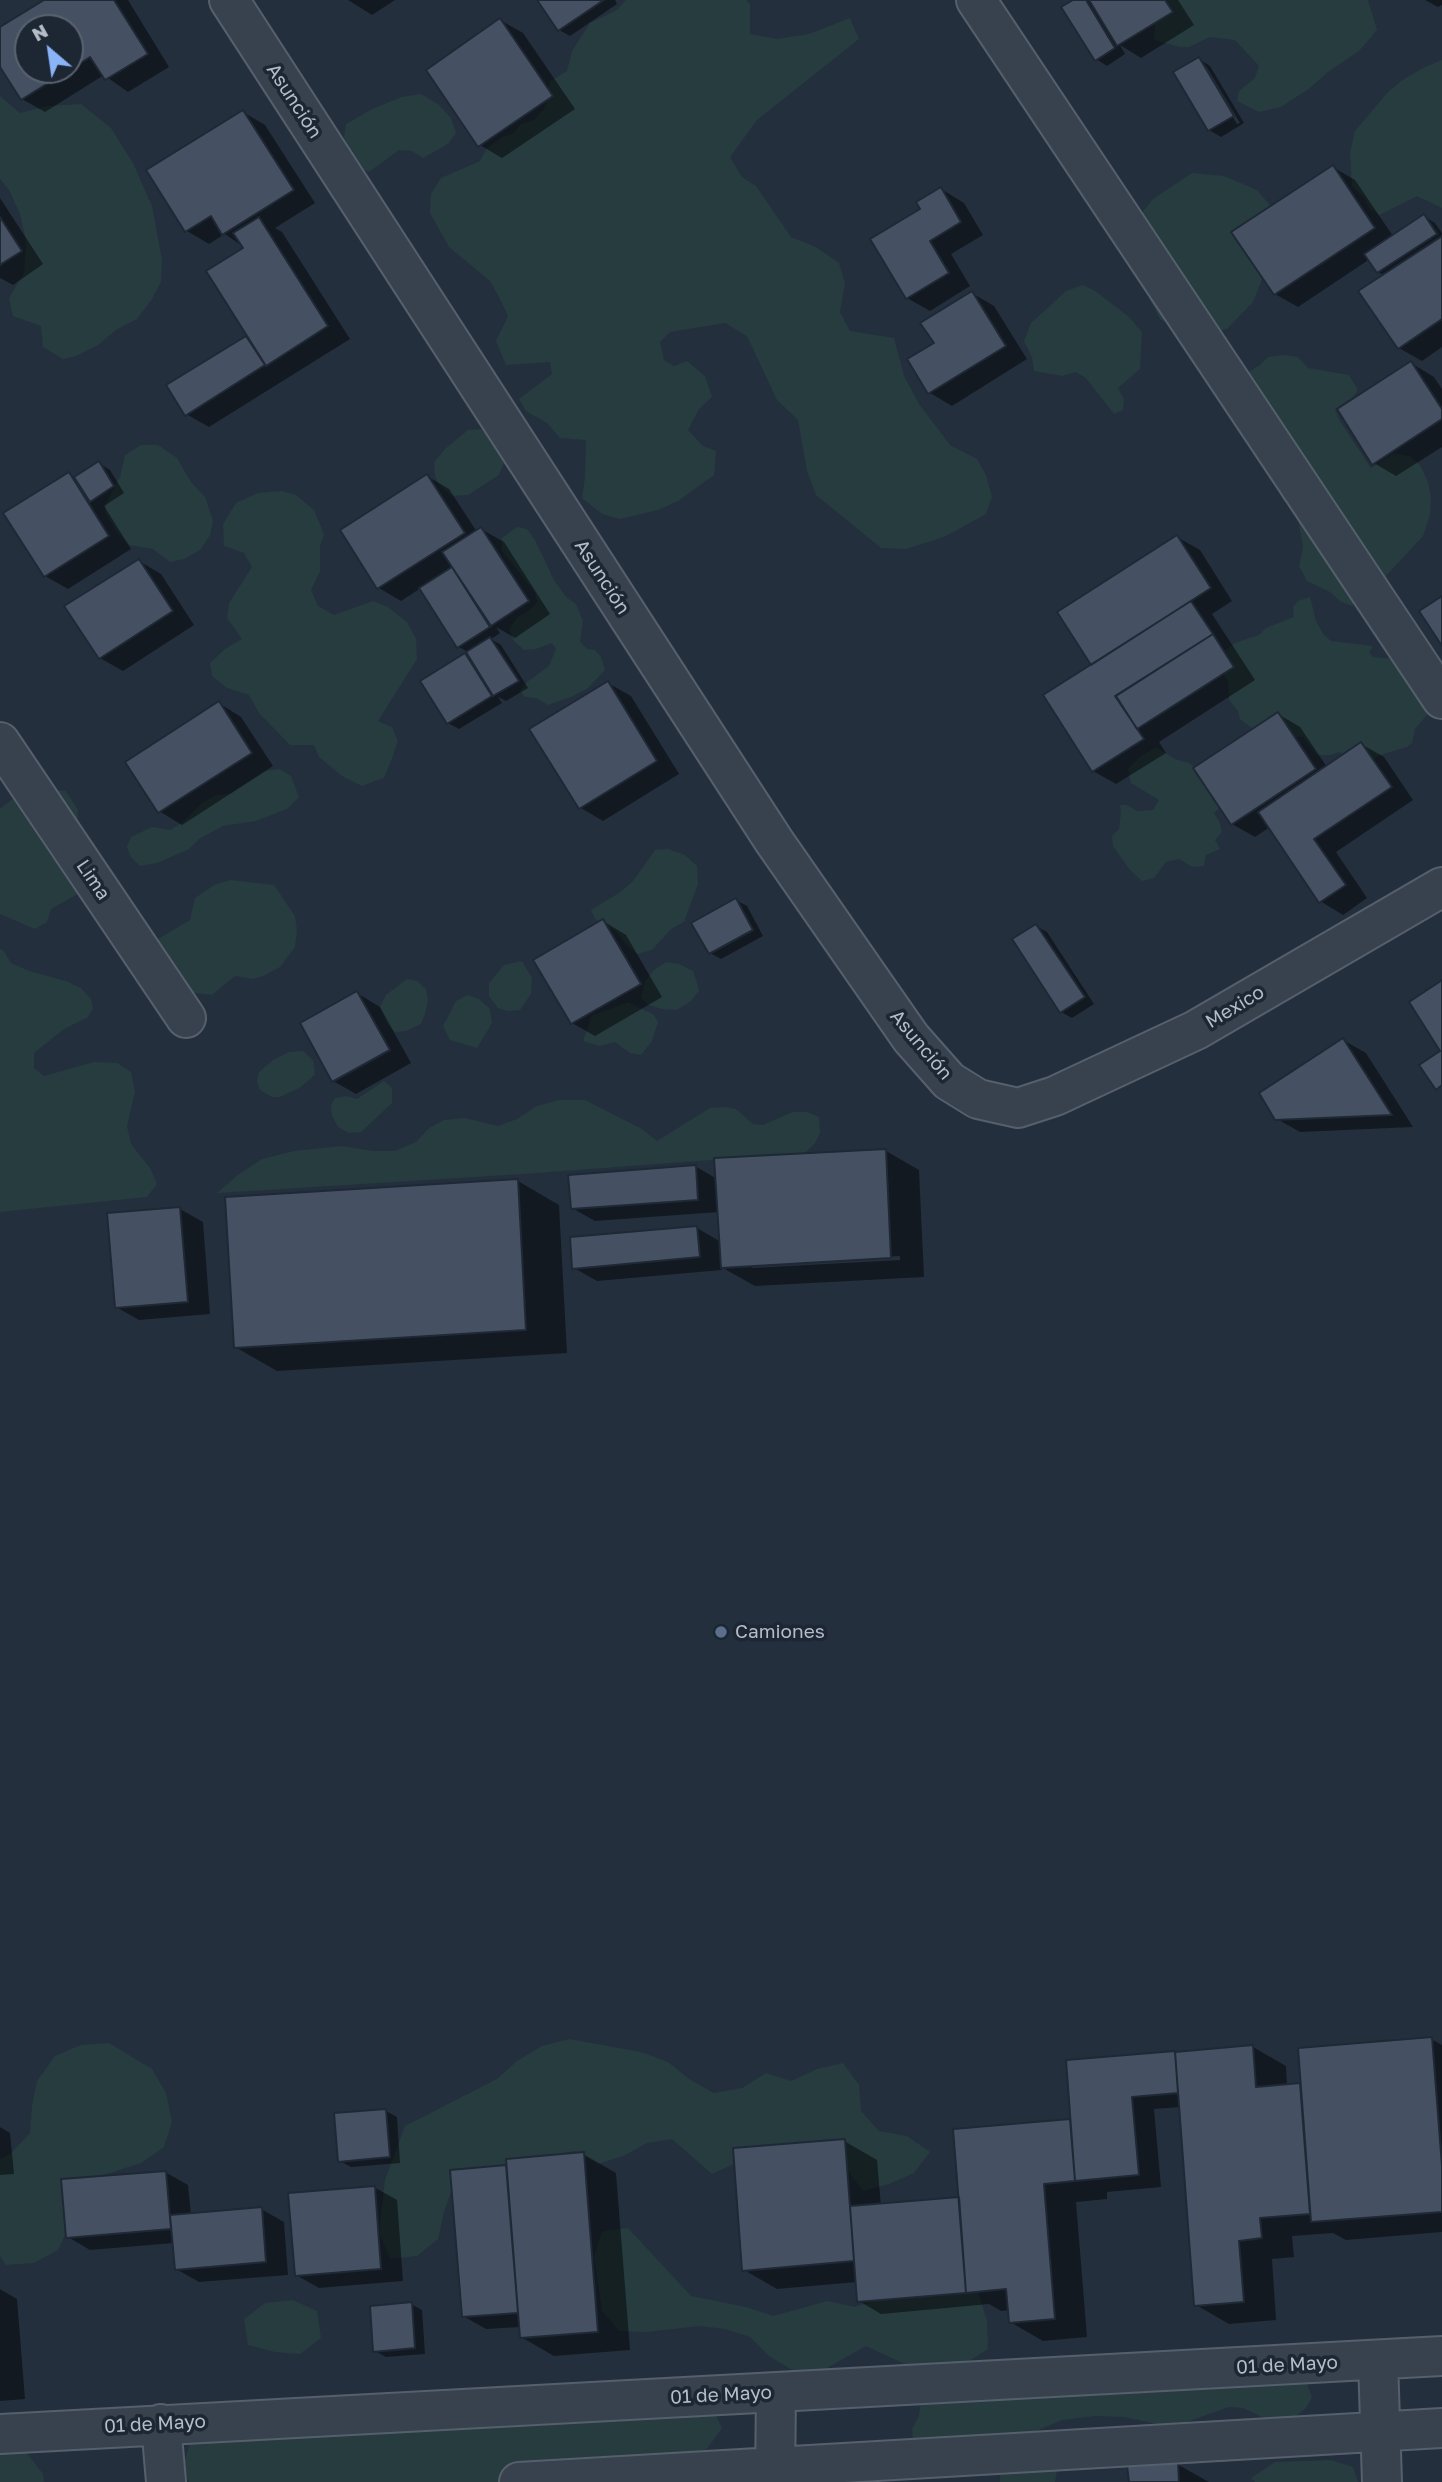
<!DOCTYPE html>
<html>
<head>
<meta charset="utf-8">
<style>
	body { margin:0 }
	#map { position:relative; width:1442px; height:2482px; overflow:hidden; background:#242f3e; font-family:"Golos Text",sans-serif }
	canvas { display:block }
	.north { position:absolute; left:14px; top:14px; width:70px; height:70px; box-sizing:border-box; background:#1d2633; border:2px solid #59626f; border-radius:50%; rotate:331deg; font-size:19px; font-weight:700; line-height:28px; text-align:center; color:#b4bcc9 }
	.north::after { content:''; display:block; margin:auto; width:24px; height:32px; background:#8ab4f8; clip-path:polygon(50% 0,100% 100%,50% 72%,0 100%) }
</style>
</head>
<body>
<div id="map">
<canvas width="1442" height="2482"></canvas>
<div class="north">N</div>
</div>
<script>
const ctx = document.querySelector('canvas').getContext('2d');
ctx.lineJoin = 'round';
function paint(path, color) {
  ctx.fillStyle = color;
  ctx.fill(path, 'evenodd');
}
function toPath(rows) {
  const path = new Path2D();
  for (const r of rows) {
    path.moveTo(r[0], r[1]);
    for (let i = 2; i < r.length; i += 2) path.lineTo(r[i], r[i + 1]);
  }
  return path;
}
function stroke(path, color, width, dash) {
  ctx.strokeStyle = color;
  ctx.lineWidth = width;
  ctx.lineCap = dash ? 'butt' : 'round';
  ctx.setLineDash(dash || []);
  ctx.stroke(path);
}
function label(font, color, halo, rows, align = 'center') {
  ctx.font = font + ' "Golos Text",sans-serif';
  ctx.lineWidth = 7;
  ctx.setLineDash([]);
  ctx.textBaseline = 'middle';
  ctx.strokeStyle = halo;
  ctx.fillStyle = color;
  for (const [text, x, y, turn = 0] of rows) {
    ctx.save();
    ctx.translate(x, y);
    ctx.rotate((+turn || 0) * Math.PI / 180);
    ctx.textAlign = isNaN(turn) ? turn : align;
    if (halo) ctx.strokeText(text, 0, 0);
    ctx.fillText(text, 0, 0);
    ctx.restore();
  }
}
paint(toPath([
	[626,0,746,0,750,4,750,34,777,39,809,34,850,18,859,39,757,120,730,157,742,177,756,186,791,237,816,247,839,263,845,283,840,312,850,331,894,338,904,376,919,404,950,445,977,459,986,475,992,497,986,514,946,536,928,542,906,549,881,548,816,495,807,471,798,420,777,400,747,336,725,323,670,332,660,342,664,360,674,366,687,361,705,376,712,397,699,409,688,430,703,446,716,451,714,475,678,501,658,510,620,519,602,514,582,498,585,477,586,440,560,438,547,423,526,411,519,399,552,374,550,362,506,365,496,341,508,316,500,299,490,281,449,247,430,213,431,194,441,178,480,161,487,148,502,137,514,133,520,124,534,120,546,106,550,81,567,71,572,51,590,23,617,10],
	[1166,0,1368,0,1377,30,1359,51,1328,72,1310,88,1281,107,1259,112,1237,101,1239,91,1255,78,1259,66,1235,40,1210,37,1189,47,1180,47,1154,40,1155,15],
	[1442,60,1442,208,1417,196,1379,215,1370,209,1365,199,1352,186,1350,153,1355,131,1387,93,1401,81,1421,69],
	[421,94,438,104,451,118,456,133,448,144,423,158,412,151,399,150,369,172,357,167,344,138,346,124,372,109,402,97],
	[0,96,20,113,47,106,81,104,111,128,133,163,152,206,162,260,161,281,152,299,137,319,116,330,98,345,76,356,63,359,43,347,41,326,13,316,9,298,24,273,26,241,20,214,9,190,0,179],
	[1192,173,1224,176,1257,190,1274,210,1266,269,1253,302,1227,329,1196,334,1176,329,1160,319,1136,273,1135,221,1153,199],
	[1083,285,1095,291,1128,316,1142,332,1140,369,1118,388,1124,399,1123,410,1114,414,1086,378,1076,372,1062,376,1034,371,1032,357,1024,341,1031,323,1051,305,1066,291],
	[1284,355,1298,357,1308,368,1349,375,1358,390,1353,397,1335,409,1340,421,1371,468,1394,453,1410,456,1420,465,1428,482,1431,497,1430,515,1423,536,1385,577,1357,586,1353,606,1341,602,1330,592,1307,581,1299,566,1303,547,1297,513,1283,500,1274,482,1245,374,1260,365,1268,357],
	[480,429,501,440,505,460,499,475,468,495,452,496,440,486,435,476,434,462,446,448,468,430],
	[141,445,158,445,177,458,191,482,205,497,213,521,210,535,200,550,184,559,170,562,153,549,130,545,116,531,105,512,107,501,120,477,125,455],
	[282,491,296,495,314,510,324,534,320,546,320,571,311,590,318,606,334,615,373,601,388,607,407,622,416,639,417,659,378,721,392,727,398,741,392,758,384,778,362,786,342,776,319,757,314,745,290,745,259,713,249,695,227,688,212,676,210,663,225,649,242,639,227,618,229,603,252,567,244,553,224,546,223,524,236,503,258,493],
	[517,527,527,529,535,540,554,580,566,597,576,604,583,621,580,641,587,649,595,650,601,657,605,670,588,688,571,697,548,705,536,698,525,697,520,691,527,682,549,666,556,649,552,643,536,649,524,650,514,641,509,630,517,617,531,609,537,602,535,593,502,551,502,538],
	[1310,597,1316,621,1324,635,1331,641,1373,646,1369,653,1373,657,1404,660,1423,699,1427,715,1415,729,1412,743,1407,747,1380,755,1365,765,1339,752,1331,755,1317,755,1303,737,1286,737,1265,728,1252,728,1240,719,1238,711,1229,700,1228,680,1219,671,1220,654,1235,643,1259,635,1266,628,1294,617,1293,607,1298,601],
	[1156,747,1175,759,1189,763,1202,774,1223,805,1214,813,1219,821,1222,832,1215,840,1220,849,1206,855,1204,866,1192,867,1179,859,1166,862,1154,878,1142,881,1130,870,1113,846,1112,836,1119,829,1121,812,1120,805,1127,805,1137,811,1153,810,1159,800,1131,783,1128,769,1139,757],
	[280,769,291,776,299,797,287,809,256,821,223,826,199,839,189,849,157,863,140,866,131,857,127,847,131,837,152,827,170,830,183,822,202,803,215,795,230,794,266,771],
	[47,789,66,791,78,810,77,830,85,883,78,894,51,909,47,922,35,929,0,914,0,809,15,797],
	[668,849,685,855,697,866,698,884,684,922,671,929,652,950,637,954,627,946,617,932,595,919,591,910,619,893,633,881,655,850],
	[230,880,274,885,295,916,297,930,295,947,280,967,263,976,252,979,235,976,212,995,195,993,176,984,158,954,158,939,190,920,195,898,214,885],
	[0,949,4,951,11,963,29,971,66,981,81,988,91,999,93,1009,88,1017,64,1029,34,1053,34,1068,44,1076,94,1062,117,1063,131,1072,135,1092,127,1126,131,1144,150,1168,157,1184,147,1197,0,1212],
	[522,961,532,978,531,994,520,1010,508,1011,498,1008,489,996,489,983,504,965],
	[666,962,679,964,693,971,696,980,699,991,691,1001,677,1010,662,1009,649,1005,641,998,645,981,653,971],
	[407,979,417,981,426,989,428,1001,425,1014,421,1024,406,1031,395,1032,386,1023,380,1007,386,995],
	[467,995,479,999,490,1009,492,1023,477,1048,450,1040,443,1026,456,1001],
	[628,1002,654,1015,658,1022,652,1041,641,1055,630,1053,615,1042,599,1046,583,1041,592,1015],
	[303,1051,313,1060,315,1074,308,1081,299,1088,280,1097,272,1097,260,1090,257,1082,259,1072,273,1060,289,1052],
	[384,1081,392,1088,392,1103,361,1132,349,1133,338,1127,332,1116,331,1105,335,1098,346,1096,357,1099],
	[559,1100,585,1100,642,1129,657,1141,710,1108,725,1107,736,1109,753,1124,763,1125,793,1112,807,1112,819,1117,820,1133,815,1143,805,1153,523,1174,217,1193,239,1174,262,1159,294,1151,342,1146,373,1151,395,1151,416,1142,429,1128,444,1120,465,1118,498,1126,517,1119,537,1106],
	[569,2039,641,2052,668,2062,689,2079,714,2093,742,2088,766,2073,791,2081,817,2069,843,2063,859,2085,861,2111,879,2131,907,2136,930,2152,914,2173,889,2184,863,2191,847,2170,736,2163,712,2174,672,2139,647,2143,625,2155,598,2164,575,2151,546,2157,529,2177,453,2186,444,2212,438,2239,417,2256,390,2259,379,2232,382,2205,385,2180,405,2126,497,2079,517,2061,542,2046],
	[109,2043,152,2069,166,2093,172,2122,164,2147,141,2163,91,2179,58,2250,34,2263,6,2265,0,2256,0,2159,11,2153,30,2133,32,2106,37,2081,55,2056,81,2045],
	[628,2228,691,2296,746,2307,773,2316,827,2301,855,2307,958,2274,979,2295,987,2321,988,2349,966,2363,913,2368,866,2346,818,2373,792,2370,769,2356,750,2337,725,2329,700,2326,646,2332,619,2331,602,2311,594,2257,602,2231],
	[293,2300,317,2311,321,2338,300,2354,275,2352,248,2345,244,2319,265,2303],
	[1296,2373,1307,2384,1312,2397,1306,2408,1295,2417,1282,2420,1268,2420,1243,2408,1229,2407,1178,2425,1165,2426,1125,2417,1095,2416,1062,2420,1026,2435,913,2443,912,2429,919,2416,921,2401],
	[263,2399,283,2412,709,2401,722,2428,707,2449,682,2456,503,2482,189,2482,182,2470,190,2443,209,2419],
	[0,2438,19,2443,43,2474,44,2482,0,2482],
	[1051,2458,1057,2471,1055,2482,1000,2482,1000,2475,1006,2462],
	[1331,2460,1353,2467,1358,2482,1255,2482,1251,2478,1275,2462]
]), '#263c3f');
paint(toPath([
	[48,0,128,0,169,67,128,92,104,75,45,112,22,99,0,64,0,29],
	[28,28,70,28,70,70,28,70],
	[348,0,395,0,372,15],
	[539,0,615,0,617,4,570,36,559,30],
	[1076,0,1178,0,1194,25,1141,58,1120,45,1125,54,1107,66,1096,59],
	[1425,0,1442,0,1442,5,1438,7],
	[500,20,523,33,575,109,502,158,480,145],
	[1199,59,1210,66,1244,123,1221,137,1209,130],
	[1202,66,1206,66,1240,123,1237,124],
	[243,112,265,125,315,203,275,228,282,232,350,339,209,427,186,414,168,386,249,336,245,248,225,234,209,244,187,231,149,171],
	[1333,167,1355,180,1393,236,1424,216,1435,223,1442,233,1442,347,1422,361,1399,348,1385,276,1378,272,1370,259,1298,307,1275,294],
	[941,189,964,203,983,235,951,254,970,286,930,311,907,298,922,210],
	[0,198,43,264,13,285,0,278],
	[972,293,994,306,1027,359,952,406,930,393,936,343],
	[1411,363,1434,377,1442,389,1442,447,1396,476,1374,463],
	[99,463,110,470,124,493,104,506,131,549,68,589,45,576,69,474,76,478],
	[427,476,449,489,477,532,481,529,504,542,550,614,515,638,496,627,500,633,491,639,501,645,528,688,506,701,498,697,502,703,459,729,448,723,465,655,473,659,468,652,459,647,421,588,401,601,379,588],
	[1177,537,1200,550,1232,601,1212,614,1255,680,1159,742,1166,753,1116,784,1093,771,1093,665],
	[139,561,161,574,194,625,123,671,100,658],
	[608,683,631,696,679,774,603,821,581,808],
	[219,703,241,717,273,766,182,825,159,811],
	[1278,714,1300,727,1327,767,1361,744,1384,757,1413,800,1336,852,1367,898,1343,915,1320,901,1270,827,1255,837,1232,824],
	[736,900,747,906,763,936,721,959,710,953],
	[603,921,626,935,662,997,595,1036,572,1023],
	[1036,926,1047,932,1094,1004,1072,1018,1061,1012],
	[357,993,380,1007,411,1063,356,1094,333,1081],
	[1343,1040,1366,1053,1413,1127,1300,1132,1277,1119],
	[886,1151,919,1170,924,1277,755,1286,721,1267,722,1270,597,1281,574,1268,697,1228,721,1242,719,1212,595,1221,572,1208,695,1166,717,1179],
	[900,1256,900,1260,752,1268,752,1265],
	[518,1181,559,1205,567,1353,277,1371,235,1347],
	[180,1209,203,1222,210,1314,139,1320,116,1307],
	[1431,2039,1442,2045,1442,2232,1346,2240,1333,2233,1292,2236,1294,2257,1272,2259,1276,2320,1229,2324,1196,2305,1181,2107,1154,2109,1161,2187,1107,2192,1107,2199,1076,2202,1087,2337,1043,2341,1010,2322,1010,2310,1001,2311,989,2304,881,2314,859,2301,857,2282,777,2289,744,2270,844,2141,877,2160,881,2206,961,2202,955,2130,1072,2120,1068,2062,1253,2047,1286,2066,1287,2086,1302,2085],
	[386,2111,397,2117,400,2163,351,2167,340,2161],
	[0,2127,10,2133,14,2174,0,2175],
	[583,2154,616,2173,630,2350,554,2356,521,2337,521,2327,486,2329,463,2316,505,2167,508,2169],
	[165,2172,188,2185,191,2215,261,2209,284,2222,288,2275,199,2282,176,2269,174,2243,90,2250,68,2237],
	[374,2187,397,2200,403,2281,319,2288,296,2275],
	[0,2289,17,2299,25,2399,0,2401],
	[411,2304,422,2310,425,2354,386,2357,375,2351],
	[1177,2464,1209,2482,1130,2482]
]), '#0007');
const building = toPath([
	[44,0,114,0,148,54,105,80,90,57,70,70,70,28,28,28,28,70,69,70,21,100,0,67,0,27,44,0],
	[537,0,604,0,558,31,537,0],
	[1073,0,1086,0,1115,48,1095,61,1061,7,1073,0],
	[1089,0,1165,0,1173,12,1117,46,1089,0],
	[500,18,553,96,478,147,426,70,500,18],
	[1199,57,1234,116,1208,131,1173,72,1199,57],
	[243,110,294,190,222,235,211,216,185,232,146,170,243,110],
	[1333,165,1375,228,1274,295,1231,232,1333,165],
	[941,187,961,222,930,241,949,273,906,299,870,239,920,209,916,202,941,187],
	[1424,214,1437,234,1377,273,1364,254,1424,214],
	[0,217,22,251,0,265,0,217],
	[259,217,328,326,266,366,206,271,243,248,233,233,259,217],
	[1442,236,1442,319,1398,349,1358,291,1442,236],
	[972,291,1006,346,928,394,907,359,934,343,920,323,972,291],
	[246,336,265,365,185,416,166,385,246,336],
	[1411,361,1442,409,1442,419,1372,465,1337,409,1411,361],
	[99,461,114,486,90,502,74,477,99,461],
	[69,472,109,536,44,577,3,513,69,472],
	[427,474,465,533,377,589,340,530,427,474],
	[481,527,529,601,491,626,442,552,481,527],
	[1177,535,1211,588,1091,665,1057,612,1177,535],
	[139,559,173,611,99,659,64,606,139,559],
	[452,567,490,627,457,648,419,588,452,567],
	[1442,596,1442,646,1419,611,1442,596],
	[1191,601,1213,634,1115,696,1144,739,1092,772,1043,695,1191,601],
	[1213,634,1234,667,1137,729,1116,696,1213,634],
	[490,637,519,681,493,696,466,652,490,637],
	[465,653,492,696,447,724,420,681,465,653],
	[608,681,657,761,579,809,529,729,608,681],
	[219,701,252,753,158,813,125,762,219,701],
	[1278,712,1316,769,1231,825,1193,768,1278,712],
	[1361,742,1392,787,1314,839,1346,885,1319,903,1258,812,1361,742],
	[736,898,753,930,709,954,691,923,736,898],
	[603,919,641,984,571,1024,533,960,603,919],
	[1036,924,1085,997,1060,1013,1012,939,1036,924],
	[1442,980,1442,1085,1436,1090,1419,1065,1440,1051,1409,1002,1442,980],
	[357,991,390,1050,332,1082,300,1023,357,991],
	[1343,1038,1392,1115,1275,1120,1259,1093,1343,1038],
	[886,1149,891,1258,721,1268,714,1158,886,1149],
	[696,1165,698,1200,571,1209,568,1175,696,1165],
	[518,1179,526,1330,234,1348,225,1197,518,1179],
	[180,1207,188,1302,115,1308,107,1213,180,1207],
	[697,1226,700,1257,572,1269,570,1237,697,1226],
	[1432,2037,1442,2166,1442,2212,1311,2222,1298,2048,1432,2037],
	[1253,2045,1256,2087,1300,2083,1310,2214,1260,2218,1262,2238,1239,2241,1244,2302,1194,2306,1175,2052,1253,2045],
	[1175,2051,1178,2093,1132,2097,1139,2175,1075,2181,1066,2060,1175,2051],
	[386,2109,390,2157,338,2162,334,2113,386,2109],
	[1070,2119,1075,2181,1044,2184,1055,2319,1009,2323,1006,2289,966,2293,953,2129,1070,2119],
	[845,2139,854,2261,742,2271,733,2148,845,2139],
	[584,2152,598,2332,520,2338,506,2159,584,2152],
	[506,2165,518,2313,462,2317,450,2170,506,2165],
	[166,2171,171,2229,66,2238,61,2179,166,2171],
	[375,2186,381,2269,295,2276,288,2193,375,2186],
	[959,2197,966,2293,857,2302,850,2206,959,2197],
	[262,2207,266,2262,175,2270,170,2215,262,2207],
	[412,2302,415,2348,373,2352,370,2306,412,2302],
	[1178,2462,1179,2482,1129,2482,1127,2466,1178,2462]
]);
paint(building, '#455162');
stroke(building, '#1f2835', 2);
const minor = toPath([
	[229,0,774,841,911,1038,949,1081,978,1099,1018,1108,1055,1096,1196,1030,1442,887],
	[976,0,1442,699],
	[0,742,186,1018],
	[1378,2360,1382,2482],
	[161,2424,166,2482],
	[0,2434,1442,2356],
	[519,2482,1442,2428],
	[775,2482,776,2393]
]);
stroke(minor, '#565f6c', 42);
stroke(minor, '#38414e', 38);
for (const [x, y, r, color] of [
	[721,1632,7,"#5c6f8a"]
]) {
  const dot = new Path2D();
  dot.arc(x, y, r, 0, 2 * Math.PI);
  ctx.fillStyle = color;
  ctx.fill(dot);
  stroke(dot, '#1d2633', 2.5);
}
label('19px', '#b4bcc9', '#1d2633', [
	["Asunción",294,101,57],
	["Asunción",602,577,57],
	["Lima",93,880,56],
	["Mexico",1235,1007,-31],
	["Asunción",921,1045,50],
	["01 de Mayo",1287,2365,-3],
	["01 de Mayo",721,2395,-3],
	["01 de Mayo",155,2424,-3]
]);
label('19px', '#b4bcc9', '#1d2633', [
	["Camiones",735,1632]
], 'left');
</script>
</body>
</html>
